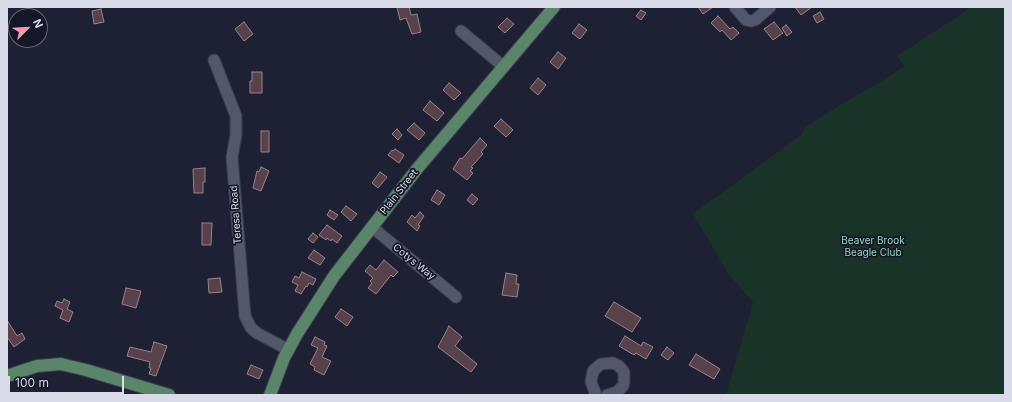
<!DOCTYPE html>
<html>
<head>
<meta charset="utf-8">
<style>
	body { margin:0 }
	#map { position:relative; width:1012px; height:402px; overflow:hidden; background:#1e2133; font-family:Inter,sans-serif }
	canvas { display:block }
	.frame { position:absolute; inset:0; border:8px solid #d9dbe8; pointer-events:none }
	.north { position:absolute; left:8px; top:8px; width:40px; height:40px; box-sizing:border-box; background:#151729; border:1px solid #636575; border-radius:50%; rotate:66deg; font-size:11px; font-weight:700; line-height:16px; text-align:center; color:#d9dbe8 }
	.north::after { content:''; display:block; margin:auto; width:14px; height:18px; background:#f29aae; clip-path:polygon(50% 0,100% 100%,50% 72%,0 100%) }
	.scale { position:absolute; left:8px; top:376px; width:116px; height:18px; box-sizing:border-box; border:2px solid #d9dbe8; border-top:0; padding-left:5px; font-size:12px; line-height:14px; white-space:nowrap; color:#d9dbe8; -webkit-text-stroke:3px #151729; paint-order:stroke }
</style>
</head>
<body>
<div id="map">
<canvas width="1012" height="402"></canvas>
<div class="frame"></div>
<div class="north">N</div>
<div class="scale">100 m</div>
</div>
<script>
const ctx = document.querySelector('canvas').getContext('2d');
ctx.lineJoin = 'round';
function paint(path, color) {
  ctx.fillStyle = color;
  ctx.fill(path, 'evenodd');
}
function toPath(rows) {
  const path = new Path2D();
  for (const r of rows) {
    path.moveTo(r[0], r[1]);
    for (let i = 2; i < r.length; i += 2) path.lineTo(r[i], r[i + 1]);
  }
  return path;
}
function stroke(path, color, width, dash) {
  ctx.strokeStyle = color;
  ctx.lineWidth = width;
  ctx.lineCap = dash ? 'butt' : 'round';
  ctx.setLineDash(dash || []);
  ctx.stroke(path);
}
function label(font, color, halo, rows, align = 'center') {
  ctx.font = font + ' Inter,sans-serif';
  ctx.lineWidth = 3.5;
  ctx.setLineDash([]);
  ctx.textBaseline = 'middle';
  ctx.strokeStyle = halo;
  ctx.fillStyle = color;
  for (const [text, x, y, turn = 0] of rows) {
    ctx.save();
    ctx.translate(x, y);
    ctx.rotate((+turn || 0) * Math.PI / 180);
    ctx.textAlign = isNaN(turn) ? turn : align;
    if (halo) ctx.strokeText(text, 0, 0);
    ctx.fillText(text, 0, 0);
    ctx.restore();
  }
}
paint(toPath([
	[972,7,1005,7,1005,395,726,395,753,302,729,275,693,214,800,136,806,127,843,103,884,80,904,66,897,56]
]), '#1a3328');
const building = toPath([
	[397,7,409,7,411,15,417,14,421,32,412,34,406,18,400,20,397,7],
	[698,7,713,7,703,14,698,7],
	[795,7,812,7,801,15,795,7],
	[101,9,104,22,94,24,92,11,101,9],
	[641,10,646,13,641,20,636,16,641,10],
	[820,12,824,19,817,23,813,16,820,12],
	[718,16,730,29,733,27,739,33,731,40,722,30,720,32,711,23,718,16],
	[507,18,514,24,505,33,498,27,507,18],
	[244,22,253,34,244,41,235,29,244,22],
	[774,22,783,33,773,40,764,29,774,22],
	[579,24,587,30,580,39,572,33,579,24],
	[786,25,792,32,787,36,782,28,786,25],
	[558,52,566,58,558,69,550,62,558,52],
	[252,72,262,72,262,93,250,93,250,81,252,81,252,72],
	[538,78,546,85,538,95,530,88,538,78],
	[449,83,461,93,454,100,443,90,449,83],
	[430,101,444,113,437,121,423,110,430,101],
	[501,119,513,130,506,137,494,126,501,119],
	[414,123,425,133,419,140,407,130,414,123],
	[397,129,402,135,398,140,392,134,397,129],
	[261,131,269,131,269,152,261,152,261,131],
	[480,138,487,145,481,152,483,154,471,167,473,168,470,171,473,173,467,180,453,169,460,158,462,159,480,138],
	[395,149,404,155,399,163,388,155,392,150,393,151,395,149],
	[261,167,269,171,261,191,253,188,257,171,259,172,261,167],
	[205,168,205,182,203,182,203,193,194,193,193,169,205,168],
	[380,172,387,177,378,188,372,183,380,172],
	[437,190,445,195,439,205,431,200,437,190],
	[472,194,478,199,473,205,467,200,472,194],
	[346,206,357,214,351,221,341,212,346,206],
	[330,210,338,215,334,220,327,215,330,210],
	[420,212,424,216,418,225,420,226,417,231,407,222,412,215,415,218,420,212],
	[202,223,212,223,211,245,202,245,202,223],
	[327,225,342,236,337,243,332,239,331,241,327,238,326,240,319,235,327,225],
	[313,233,318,237,313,243,308,239,313,233],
	[314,250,325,258,320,265,308,258,314,250],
	[384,260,398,272,393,277,391,275,376,294,368,288,372,283,370,281,373,278,365,271,370,265,376,270,384,260],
	[302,272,316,279,313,285,309,283,307,287,306,286,301,294,295,291,298,285,292,282,295,276,299,278,302,272],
	[506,273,517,275,516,284,519,284,517,297,502,295,506,273],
	[220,278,222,292,209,293,208,279,220,278],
	[126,288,141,291,136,308,122,304,126,288],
	[64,299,70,302,67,309,73,312,69,322,60,318,63,310,55,306,57,301,62,303,64,299],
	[614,302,641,318,632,332,605,316,614,302],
	[341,309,353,317,347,326,335,317,341,309],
	[7,320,17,336,22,333,25,339,14,347,7,337,7,320],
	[449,326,462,337,455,346,477,364,471,372,438,347,449,326],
	[625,336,641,346,643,342,653,347,646,359,636,353,634,355,619,346,625,336],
	[315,337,325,342,324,345,327,346,322,357,331,361,324,375,314,370,315,367,310,364,318,348,311,345,315,337],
	[154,342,167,346,156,376,149,374,151,368,149,368,150,362,127,356,130,347,151,352,154,342],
	[667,347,674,353,668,360,661,355,667,347],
	[696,354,720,369,714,379,689,365,696,354],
	[251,365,263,370,259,379,247,374,251,365]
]);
paint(building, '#57414a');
stroke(building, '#9c828d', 1);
const minor = toPath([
	[735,7,746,20,751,21,755,20,770,7],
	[461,31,504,67],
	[214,60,236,116,236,135,232,157,245,316,251,328,257,333,289,350],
	[372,227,456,297],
	[596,395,591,382,593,371,601,364,613,363,619,366,624,372,624,382,623,386,617,392,607,395]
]);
const major = toPath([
	[7,376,37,366,61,364,86,370,169,395],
	[270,395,284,358,297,334,334,276,417,169,554,7]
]);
stroke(minor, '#3a3c4b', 13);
stroke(major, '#3a3c4b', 14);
stroke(minor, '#53576c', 11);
stroke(major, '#5a856b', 12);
label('10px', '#d9dbe8', '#151729', [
	["Plain Street",399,192,-52],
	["Teresa Road",236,215,-94],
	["Cotys Way",414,262,39]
]);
label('10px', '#94daba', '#151729', [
	["Beaver Brook",873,241],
	["Beagle Club",873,253]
]);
</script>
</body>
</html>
